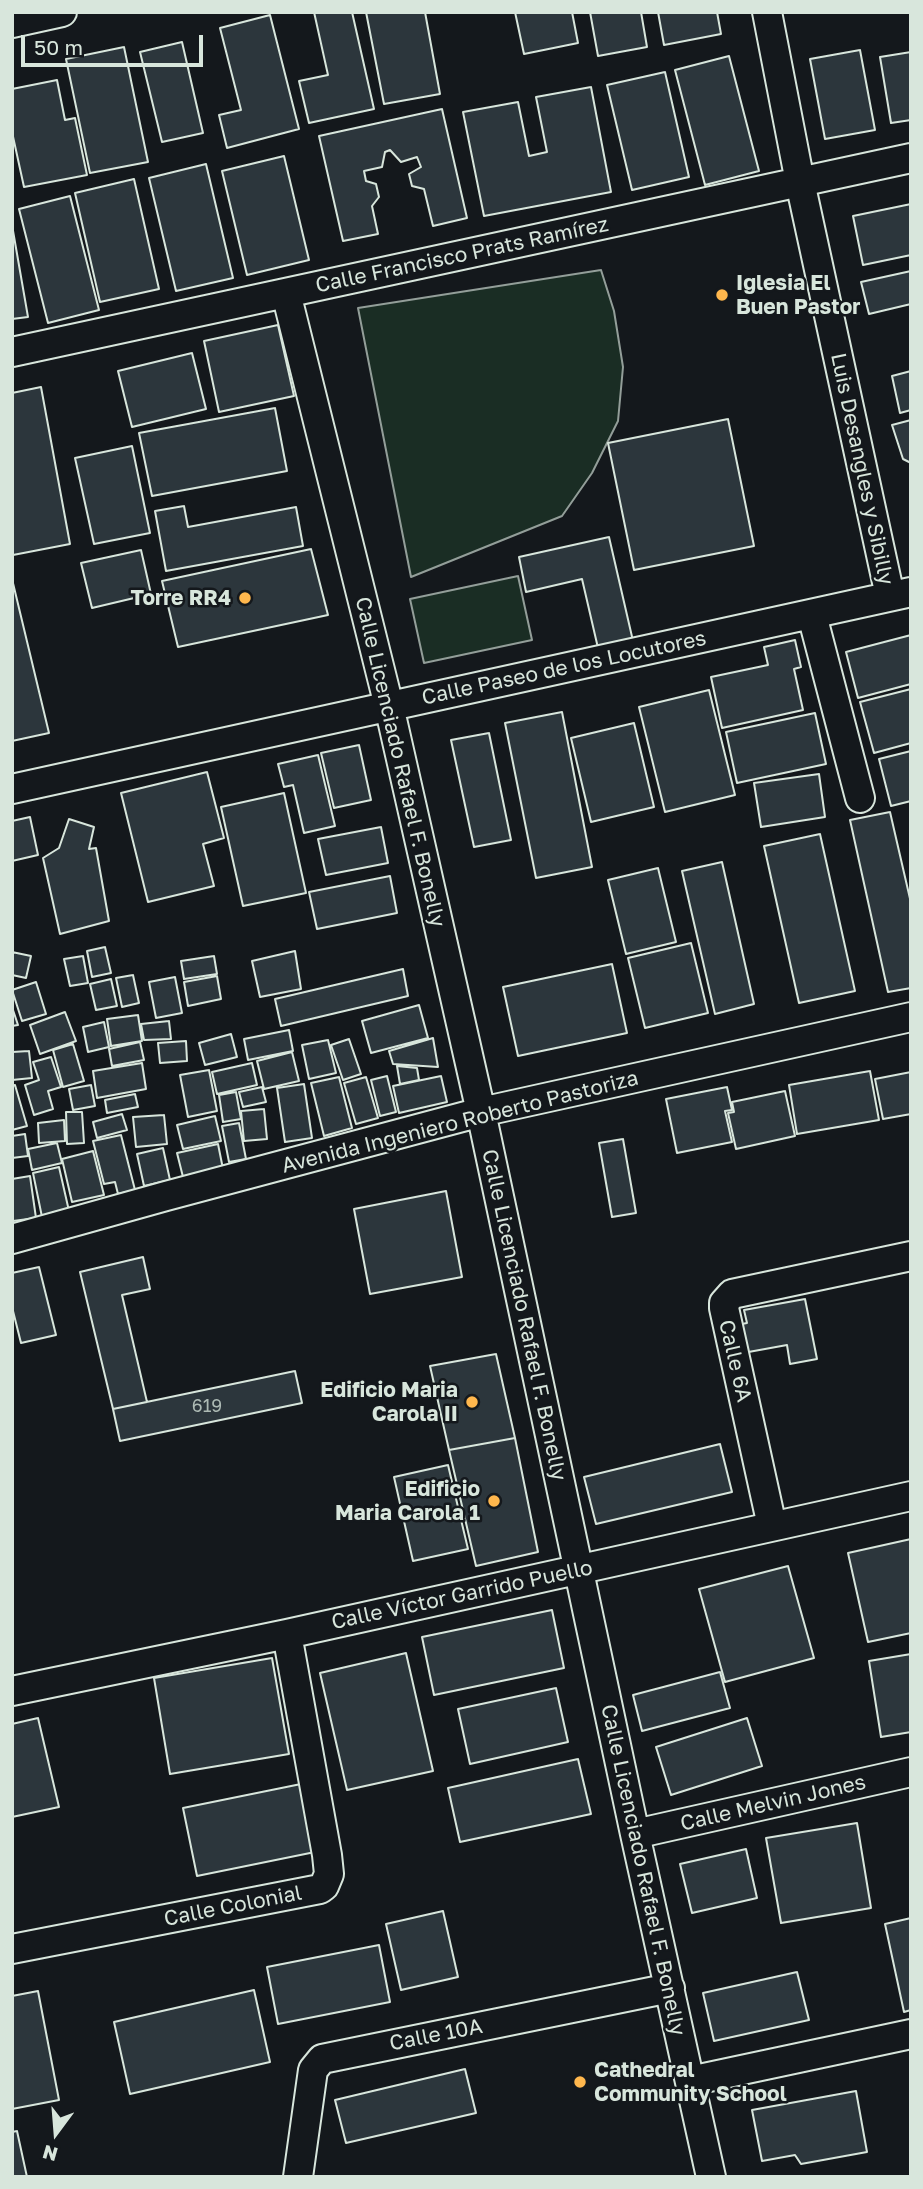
<!DOCTYPE html>
<html>
<head>
<meta charset="utf-8">
<style>
	body { margin:0 }
	#map { position:relative; width:923px; height:2189px; overflow:hidden; background:#14181c; font-family:"Golos Text",sans-serif }
	canvas { display:block }
	.frame { position:absolute; inset:0; border:14px solid #d8e6dc; pointer-events:none }
	.north { position:absolute; left:21px; top:2098px; width:70px; height:70px; -webkit-text-stroke:5px #14181c; paint-order:stroke; rotate:196deg; font-size:19px; font-weight:700; line-height:28px; text-align:center; color:#d8e6dc }
	.north::after { content:''; display:block; margin:auto; width:24px; height:32px; background:#d8e6dc; clip-path:polygon(50% 0,100% 100%,50% 72%,0 100%) }
	.scale { position:absolute; left:21px; top:35px; width:182px; height:32px; box-sizing:border-box; border:4px solid #d8e6dc; border-top:0; padding-left:9px; font-size:21px; line-height:24px; white-space:nowrap; color:#d8e6dc; -webkit-text-stroke:5px #14181c; paint-order:stroke }
</style>
</head>
<body>
<div id="map">
<canvas width="923" height="2189"></canvas>
<div class="frame"></div>
<div class="north">N</div>
<div class="scale">50 m</div>
</div>
<script>
const ctx = document.querySelector('canvas').getContext('2d');
ctx.lineJoin = 'round';
function paint(path, color) {
  ctx.fillStyle = color;
  ctx.fill(path, 'evenodd');
}
function toPath(rows) {
  const path = new Path2D();
  for (const r of rows) {
    path.moveTo(r[0], r[1]);
    for (let i = 2; i < r.length; i += 2) path.lineTo(r[i], r[i + 1]);
  }
  return path;
}
function stroke(path, color, width, dash) {
  ctx.strokeStyle = color;
  ctx.lineWidth = width;
  ctx.lineCap = dash ? 'butt' : 'round';
  ctx.setLineDash(dash || []);
  ctx.stroke(path);
}
function label(font, color, halo, rows, align = 'center') {
  ctx.font = font + ' "Golos Text",sans-serif';
  ctx.lineWidth = 5;
  ctx.setLineDash([]);
  ctx.textBaseline = 'middle';
  ctx.strokeStyle = halo;
  ctx.fillStyle = color;
  for (const [text, x, y, turn = 0] of rows) {
    ctx.save();
    ctx.translate(x, y);
    ctx.rotate((+turn || 0) * Math.PI / 180);
    ctx.textAlign = isNaN(turn) ? turn : align;
    if (halo) ctx.strokeText(text, 0, 0);
    ctx.fillText(text, 0, 0);
    ctx.restore();
  }
}
const green = toPath([
	[601,270,614,311,623,367,618,421,592,473,562,516,411,577,358,308,601,270],
	[518,576,532,640,424,663,410,599,518,576]
]);
paint(green, '#1a2d24');
stroke(green, '#939e99', 2);
const building = toPath([
	[314,12,352,12,374,109,309,123,299,81,328,75,314,12],
	[366,12,425,12,440,94,384,104,366,12],
	[515,12,572,12,578,43,524,54,515,12],
	[590,12,641,12,647,47,598,56,590,12],
	[658,12,717,12,721,34,664,45,658,12],
	[270,15,299,129,227,148,219,115,241,110,220,28,270,15],
	[182,42,203,133,162,142,140,52,182,42],
	[124,47,148,162,90,173,66,59,124,47],
	[860,50,875,130,825,139,810,59,860,50],
	[911,52,911,120,891,123,880,57,911,52],
	[729,56,759,171,705,185,675,70,729,56],
	[665,72,689,177,632,190,607,85,665,72],
	[57,80,65,120,75,118,87,175,24,187,12,132,12,89,57,80],
	[591,87,611,192,484,216,463,112,518,102,529,156,547,152,536,97,591,87],
	[442,109,467,218,433,226,424,189,412,186,409,174,421,167,417,157,401,162,390,150,385,152,382,167,364,171,366,181,376,184,379,197,372,206,378,234,343,241,319,136,442,109],
	[284,156,309,260,247,275,222,171,284,156],
	[206,164,233,278,176,291,149,178,206,164],
	[134,179,159,289,100,302,75,193,134,179],
	[70,196,99,310,48,323,19,209,70,196],
	[911,204,911,255,863,265,853,216,911,204],
	[12,225,28,317,12,319,12,225],
	[911,271,911,304,869,314,861,282,911,271],
	[278,325,294,396,219,412,204,341,278,325],
	[192,353,206,409,132,427,118,371,192,353],
	[911,371,911,410,900,413,892,376,911,371],
	[41,387,70,544,13,555,12,393,41,387],
	[275,408,287,471,152,496,139,433,275,408],
	[728,419,754,546,634,570,608,443,728,419],
	[911,420,911,463,903,459,892,425,911,420],
	[132,446,150,533,94,544,75,458,132,446],
	[184,506,188,527,296,507,303,546,166,571,155,511,184,506],
	[609,537,633,641,598,648,582,579,526,592,519,557,609,537],
	[311,549,328,615,178,647,162,581,311,549],
	[141,550,151,594,92,608,81,563,141,550],
	[12,579,49,733,12,741,12,579],
	[911,635,911,684,858,698,846,652,911,635],
	[795,640,801,667,794,669,803,710,722,728,711,677,768,665,764,647,795,640],
	[911,689,911,743,874,753,860,702,911,689],
	[709,690,735,795,665,812,639,707,709,690],
	[562,712,592,867,536,878,505,723,562,712],
	[815,713,826,764,737,783,726,732,815,713],
	[634,723,654,807,591,822,571,738,634,723],
	[489,733,511,840,474,847,451,740,489,733],
	[359,745,371,800,334,808,321,753,359,745],
	[911,751,911,801,891,806,879,759,911,751],
	[318,755,335,826,304,833,293,785,284,787,278,764,318,755],
	[207,772,224,838,203,844,214,886,148,902,121,793,207,772],
	[819,774,825,817,761,827,754,783,819,774],
	[284,793,306,893,243,906,221,807,284,793],
	[890,812,911,903,911,988,888,992,850,820,890,812],
	[30,817,38,855,12,861,12,821,30,817],
	[69,819,94,827,89,849,96,848,109,921,60,934,43,858,59,848,69,819],
	[381,827,388,863,326,875,318,839,381,827],
	[820,834,855,991,799,1003,764,846,820,834],
	[722,862,754,1004,715,1014,682,871,722,862],
	[658,868,676,942,626,954,608,880,658,868],
	[390,876,397,913,317,929,309,892,390,876],
	[691,943,708,1013,645,1028,628,958,691,943],
	[105,947,111,973,92,977,87,951,105,947],
	[295,951,301,989,260,997,252,961,295,951],
	[12,952,31,956,26,978,12,975,12,952],
	[83,956,88,983,70,986,64,959,83,956],
	[214,956,217,974,184,979,181,961,214,956],
	[612,964,627,1033,518,1056,503,987,612,964],
	[403,969,408,996,281,1026,275,999,403,969],
	[133,975,139,1003,122,1007,116,978,133,975],
	[217,976,221,999,188,1006,184,982,217,976],
	[175,977,182,1013,156,1018,149,982,175,977],
	[111,979,117,1006,96,1010,90,984,111,979],
	[36,982,46,1014,22,1021,12,990,36,982],
	[419,1005,428,1038,371,1053,362,1021,419,1005],
	[12,1007,18,1025,12,1026,12,1007],
	[65,1012,76,1041,40,1054,30,1025,65,1012],
	[138,1015,142,1041,111,1046,107,1019,138,1015],
	[169,1021,171,1039,144,1040,141,1024,169,1021],
	[104,1022,109,1047,88,1052,83,1027,104,1022],
	[289,1030,293,1051,248,1060,244,1039,289,1030],
	[231,1034,237,1057,205,1065,199,1043,231,1034],
	[433,1038,438,1067,393,1064,389,1051,433,1038],
	[349,1039,361,1074,343,1080,331,1045,349,1039],
	[328,1040,336,1073,309,1079,302,1045,328,1040],
	[186,1041,187,1061,160,1063,158,1043,186,1041],
	[140,1042,144,1060,112,1066,109,1049,140,1042],
	[73,1044,84,1081,63,1087,53,1050,73,1044],
	[29,1051,32,1078,12,1080,12,1052,29,1051],
	[292,1052,299,1081,264,1089,257,1061,292,1052],
	[51,1057,61,1087,48,1091,53,1109,34,1115,25,1085,39,1080,33,1062,51,1057],
	[142,1063,146,1089,97,1098,93,1071,142,1063],
	[252,1063,257,1085,217,1094,212,1072,252,1063],
	[397,1066,417,1068,419,1080,400,1084,397,1066],
	[209,1070,217,1111,188,1117,180,1075,209,1070],
	[870,1071,879,1120,797,1134,789,1085,870,1071],
	[911,1072,911,1114,883,1119,875,1079,911,1072],
	[387,1076,396,1112,380,1116,371,1080,387,1076],
	[441,1076,447,1102,399,1113,393,1086,441,1076],
	[339,1077,352,1128,324,1136,311,1083,339,1077],
	[366,1077,378,1118,356,1124,344,1083,366,1077],
	[304,1084,312,1138,285,1142,277,1088,304,1084],
	[15,1085,27,1126,12,1130,12,1086,15,1085],
	[91,1085,95,1106,73,1110,69,1089,91,1085],
	[262,1087,266,1102,243,1107,239,1092,262,1087],
	[727,1087,732,1110,725,1111,732,1142,677,1153,666,1099,727,1087],
	[785,1091,795,1136,736,1149,728,1113,734,1112,732,1102,785,1091],
	[236,1092,241,1119,223,1122,219,1095,236,1092],
	[135,1094,138,1107,107,1113,105,1100,135,1094],
	[264,1109,267,1139,244,1141,241,1111,264,1109],
	[66,1112,82,1112,84,1143,67,1144,66,1112],
	[122,1114,127,1130,97,1138,93,1122,122,1114],
	[164,1115,167,1144,136,1147,133,1117,164,1115],
	[215,1116,221,1141,183,1149,177,1125,215,1116],
	[64,1120,65,1141,39,1143,38,1123,64,1120],
	[239,1123,246,1159,229,1162,222,1126,239,1123],
	[25,1134,28,1156,12,1158,12,1136,25,1134],
	[121,1135,135,1190,118,1194,115,1182,104,1184,93,1141,121,1135],
	[623,1139,636,1213,612,1217,599,1143,623,1139],
	[57,1143,62,1163,32,1170,28,1149,57,1143],
	[218,1144,223,1169,183,1177,177,1153,218,1144],
	[163,1148,170,1180,144,1186,137,1154,163,1148],
	[93,1151,104,1195,72,1202,62,1159,93,1151],
	[59,1167,69,1211,42,1217,33,1173,59,1167],
	[30,1176,36,1218,13,1221,12,1179,30,1176],
	[446,1191,462,1277,370,1294,354,1209,446,1191],
	[143,1257,150,1289,122,1295,147,1402,113,1409,80,1272,143,1257],
	[39,1267,56,1335,21,1343,12,1307,12,1273,39,1267],
	[805,1299,817,1359,790,1364,787,1345,743,1353,737,1325,747,1323,744,1310,805,1299],
	[496,1354,515,1438,449,1450,430,1366,496,1354],
	[295,1371,302,1403,120,1441,113,1409,295,1371],
	[515,1438,538,1552,476,1566,449,1450,515,1438],
	[720,1444,732,1492,596,1524,584,1477,720,1444],
	[448,1465,468,1549,413,1561,394,1477,448,1465],
	[911,1539,911,1633,868,1642,848,1553,911,1539],
	[788,1566,814,1658,725,1682,699,1589,788,1566],
	[552,1610,564,1668,434,1695,422,1637,552,1610],
	[406,1653,433,1771,347,1790,320,1673,406,1653],
	[911,1654,911,1732,881,1737,869,1661,911,1654],
	[272,1658,289,1754,170,1774,154,1678,272,1658],
	[720,1672,730,1708,642,1731,633,1695,720,1672],
	[556,1688,568,1742,470,1764,458,1709,556,1688],
	[38,1718,59,1807,12,1817,12,1724,38,1718],
	[747,1718,762,1766,671,1795,656,1747,747,1718],
	[578,1759,591,1814,460,1842,448,1788,578,1759],
	[301,1784,315,1852,197,1876,183,1808,301,1784],
	[857,1823,871,1908,781,1923,766,1838,857,1823],
	[746,1849,757,1898,692,1913,680,1864,746,1849],
	[443,1911,458,1977,401,1990,386,1924,443,1911],
	[911,1918,911,2010,904,2012,885,1924,911,1918],
	[379,1945,390,2002,278,2024,267,1967,379,1945],
	[797,1972,809,2020,714,2041,703,1993,797,1972],
	[254,1990,270,2062,130,2094,114,2022,254,1990],
	[38,1991,59,2100,12,2109,12,1996,38,1991],
	[465,2069,476,2113,346,2143,335,2100,465,2069],
	[856,2091,867,2152,801,2164,795,2155,762,2161,752,2110,856,2091],
	[17,2131,27,2177,12,2177,12,2132,17,2131]
]);
paint(building, '#2c363c');
stroke(building, '#d8e6dc', 2);
const minor = toPath([
	[767,12,800,182,890,596],
	[12,23,62,12],
	[286,293,389,706,481,1112,635,1834,711,2177],
	[12,352,911,158],
	[812,615,860,798],
	[12,789,911,592],
	[12,1239,166,1196,481,1112,911,1017],
	[772,1526,724,1308,724,1303,732,1294,911,1256],
	[12,1691,287,1634,911,1496],
	[635,1834,911,1772],
	[12,1949,320,1889,324,1886,329,1874,327,1855,287,1634],
	[690,2081,911,2034],
	[298,2177,313,2070,322,2059,670,1988]
]);
stroke(minor, '#d8e6dc', 32);
stroke(minor, '#14181c', 28);
for (const [x, y, r, color] of [
	[722,295,7,"#ffb74d"],
	[245,598,7,"#ffb74d"],
	[472,1402,7,"#ffb74d"],
	[494,1501,7,"#ffb74d"],
	[580,2082,7,"#ffb74d"]
]) {
  const dot = new Path2D();
  dot.arc(x, y, r, 0, 2 * Math.PI);
  ctx.fillStyle = color;
  ctx.fill(dot);
  stroke(dot, '#14181c', 2.5);
}
label('18px', '#adbab4', null, [
	["619",207,1406]
]);
label('21px', '#d8e6dc', '#14181c', [
	["Calle Francisco Prats Ramírez",462,255,-12],
	["Luis Desangles y Sibilly",862,469,78],
	["Calle Paseo de los Locutores",564,668,-12],
	["Calle Licenciado Rafael F. Bonelly",400,762,77],
	["Avenida Ingeniero Roberto Pastoriza",460,1122,-14],
	["Calle Licenciado Rafael F. Bonelly",524,1315,78],
	["Calle 6A",735,1361,77],
	["Calle Víctor Garrido Puello",462,1595,-12],
	["Calle Melvin Jones",773,1803,-13],
	["Calle Licenciado Rafael F. Bonelly",643,1870,78],
	["Calle Colonial",233,1906,-11],
	["Calle 10A",436,2035,-11]
]);
label('bold 21px', '#d8e6dc', '#14181c', [
	["Iglesia El",736,283,"left"],
	["Buen Pastor",736,307,"left"],
	["Torre RR4",231,598],
	["Edificio Maria",458,1390],
	["Carola II",458,1414],
	["Edificio",480,1489],
	["Maria Carola 1",480,1513],
	["Cathedral",594,2070,"left"],
	["Community School",594,2094,"left"]
], 'right');
</script>
</body>
</html>
